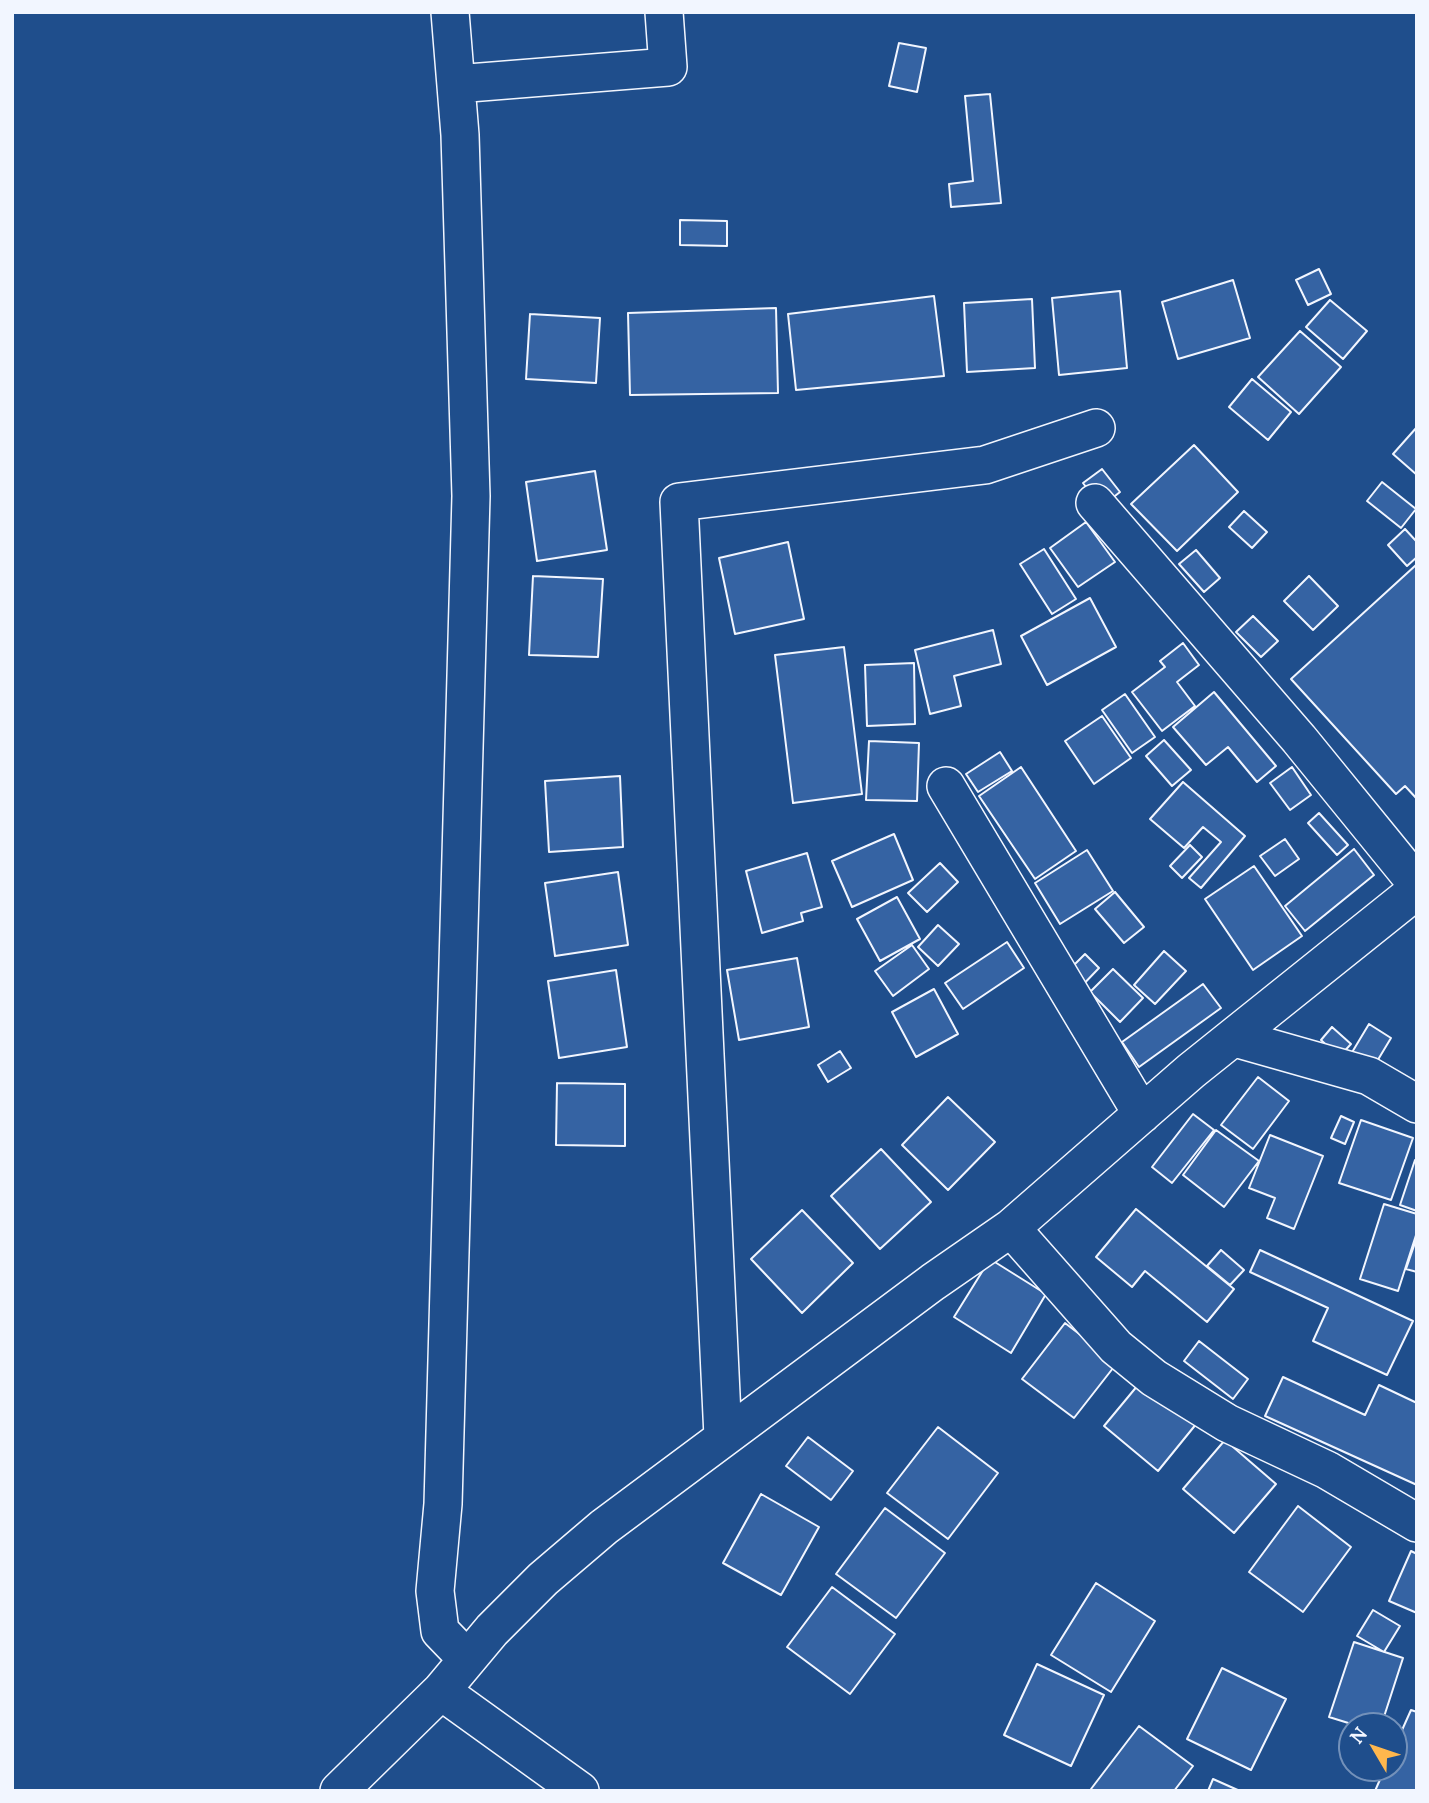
<!DOCTYPE html>
<html>
<head>
<meta charset="utf-8">
<style>
	body { margin:0 }
	#map { position:relative; width:1429px; height:1803px; overflow:hidden; background:#1f4e8c; font-family:Lora,serif }
	canvas { display:block }
	.frame { position:absolute; inset:0; border:14px solid #f2f6ff; pointer-events:none }
	.north { position:absolute; left:1338px; top:1712px; width:70px; height:70px; box-sizing:border-box; background:#1f4e8c; border:2px solid #7391ba; border-radius:50%; rotate:309deg; font-size:19px; font-weight:700; line-height:28px; text-align:center; color:#f2f6ff }
	.north::after { content:''; display:block; margin:auto; width:24px; height:32px; background:#ffb74d; clip-path:polygon(50% 0,100% 100%,50% 72%,0 100%) }
</style>
</head>
<body>
<div id="map">
<canvas width="1429" height="1803"></canvas>
<div class="frame"></div>
<div class="north">N</div>
</div>
<script>
const ctx = document.querySelector('canvas').getContext('2d');
ctx.lineJoin = 'round';
function paint(path, color) {
  ctx.fillStyle = color;
  ctx.fill(path, 'evenodd');
}
function toPath(rows) {
  const path = new Path2D();
  for (const r of rows) {
    path.moveTo(r[0], r[1]);
    for (let i = 2; i < r.length; i += 2) path.lineTo(r[i], r[i + 1]);
  }
  return path;
}
function stroke(path, color, width, dash) {
  ctx.strokeStyle = color;
  ctx.lineWidth = width;
  ctx.lineCap = dash ? 'butt' : 'round';
  ctx.setLineDash(dash || []);
  ctx.stroke(path);
}
const building = toPath([
	[899,43,926,48,917,92,889,86,899,43],
	[990,94,1001,203,951,207,949,184,973,181,965,96,990,94],
	[680,220,727,221,727,246,680,245,680,220],
	[1319,269,1331,294,1308,305,1296,280,1319,269],
	[1233,280,1250,338,1178,359,1162,302,1233,280],
	[1120,291,1127,368,1059,375,1052,298,1120,291],
	[934,296,944,376,796,390,788,314,934,296],
	[1032,299,1035,368,967,372,964,303,1032,299],
	[1330,300,1367,331,1343,359,1306,327,1330,300],
	[776,308,778,393,630,395,628,313,776,308],
	[530,314,600,318,596,383,526,379,530,314],
	[1300,331,1341,367,1299,414,1258,377,1300,331],
	[1252,379,1291,412,1268,440,1229,407,1252,379],
	[1417,427,1417,475,1393,454,1417,427],
	[1194,445,1238,492,1177,551,1131,504,1194,445],
	[1102,469,1120,492,1101,507,1083,483,1102,469],
	[595,471,607,550,537,561,526,482,595,471],
	[1382,482,1416,509,1401,528,1367,501,1382,482],
	[1244,511,1267,532,1252,548,1229,527,1244,511],
	[1086,522,1115,562,1078,587,1050,548,1086,522],
	[1405,529,1417,542,1417,557,1407,566,1388,545,1405,529],
	[788,542,804,619,735,634,719,558,788,542],
	[1044,549,1076,599,1052,614,1020,564,1044,549],
	[1196,550,1220,578,1204,592,1179,564,1196,550],
	[1416,565,1417,566,1417,799,1405,786,1396,794,1291,679,1416,565],
	[533,576,603,579,598,657,529,655,533,576],
	[1309,576,1338,606,1313,630,1284,601,1309,576],
	[1090,598,1116,647,1047,685,1021,636,1090,598],
	[1253,616,1278,641,1261,657,1236,632,1253,616],
	[993,630,1001,664,954,676,961,706,930,714,915,650,993,630],
	[1183,643,1199,665,1177,682,1195,706,1162,731,1132,692,1165,667,1160,661,1183,643],
	[844,647,862,794,793,803,775,655,844,647],
	[914,663,915,724,867,726,865,665,914,663],
	[1214,692,1276,766,1257,782,1228,747,1206,765,1173,727,1214,692],
	[1125,694,1155,737,1132,753,1102,710,1125,694],
	[1102,716,1131,758,1094,784,1065,741,1102,716],
	[1164,740,1191,770,1172,786,1146,756,1164,740],
	[869,741,919,743,917,801,866,800,869,741],
	[1000,752,1012,771,978,792,966,774,1000,752],
	[1021,767,1076,851,1035,879,979,796,1021,767],
	[1292,767,1311,795,1290,810,1270,783,1292,767],
	[620,776,623,847,549,852,545,781,620,776],
	[1183,782,1245,836,1201,888,1189,878,1221,842,1203,827,1184,848,1150,819,1183,782],
	[1319,813,1348,845,1337,855,1308,823,1319,813],
	[894,834,913,880,852,907,832,861,894,834],
	[1285,839,1299,859,1275,876,1260,856,1285,839],
	[1190,845,1202,857,1182,878,1170,866,1190,845],
	[1354,849,1374,875,1305,931,1285,906,1354,849],
	[1087,850,1113,891,1060,924,1035,883,1087,850],
	[807,853,822,907,801,913,803,921,762,933,746,871,807,853],
	[940,863,958,882,927,912,908,893,940,863],
	[1254,866,1302,936,1253,970,1205,899,1254,866],
	[618,872,628,945,555,956,545,883,618,872],
	[1115,892,1144,927,1124,943,1095,909,1115,892],
	[897,897,920,939,880,961,857,919,897,897],
	[938,925,959,944,938,966,918,947,938,925],
	[1007,942,1024,968,963,1009,945,983,1007,942],
	[912,945,929,969,893,996,875,971,912,945],
	[1164,951,1186,971,1155,1004,1134,985,1164,951],
	[1085,954,1099,968,1076,992,1061,978,1085,954],
	[797,958,809,1027,739,1040,727,970,797,958],
	[1113,969,1143,998,1120,1022,1090,992,1113,969],
	[616,970,627,1047,559,1058,548,981,616,970],
	[1203,984,1221,1008,1139,1067,1122,1042,1203,984],
	[934,989,958,1034,916,1057,892,1012,934,989],
	[1369,1024,1391,1038,1370,1073,1348,1059,1369,1024],
	[1332,1027,1351,1044,1339,1057,1321,1040,1332,1027],
	[840,1051,851,1068,828,1082,818,1065,840,1051],
	[1258,1077,1289,1101,1253,1149,1221,1125,1258,1077],
	[557,1083,625,1084,625,1146,556,1145,557,1083],
	[948,1097,995,1142,948,1190,902,1145,948,1097],
	[1193,1114,1214,1130,1172,1183,1152,1167,1193,1114],
	[1341,1116,1354,1122,1345,1144,1331,1138,1341,1116],
	[1361,1120,1413,1138,1391,1200,1339,1183,1361,1120],
	[1216,1130,1259,1161,1224,1207,1183,1175,1216,1130],
	[1270,1135,1323,1156,1294,1229,1267,1218,1275,1198,1249,1188,1270,1135],
	[881,1149,931,1202,880,1249,831,1196,881,1149],
	[1415,1160,1417,1160,1417,1211,1400,1205,1415,1160],
	[1384,1204,1417,1214,1417,1232,1398,1291,1360,1279,1384,1204],
	[1136,1209,1234,1289,1207,1322,1145,1271,1132,1287,1096,1257,1136,1209],
	[802,1210,853,1263,802,1313,751,1259,802,1210],
	[1417,1237,1417,1272,1406,1269,1417,1237],
	[1221,1250,1244,1270,1230,1285,1207,1266,1221,1250],
	[1260,1250,1413,1321,1387,1375,1313,1341,1328,1308,1250,1272,1260,1250],
	[990,1259,1046,1294,1011,1353,954,1317,990,1259],
	[1065,1323,1117,1363,1074,1418,1022,1379,1065,1323],
	[1199,1341,1248,1379,1233,1399,1184,1361,1199,1341],
	[1283,1377,1365,1415,1379,1385,1417,1403,1417,1485,1265,1416,1283,1377],
	[1143,1379,1197,1423,1158,1471,1104,1426,1143,1379],
	[938,1427,998,1473,948,1539,887,1493,938,1427],
	[808,1437,853,1471,831,1500,786,1466,808,1437],
	[1225,1440,1276,1484,1234,1533,1183,1489,1225,1440],
	[761,1494,819,1527,781,1595,723,1563,761,1494],
	[1298,1506,1351,1547,1303,1612,1249,1572,1298,1506],
	[885,1508,945,1553,896,1618,836,1574,885,1508],
	[1411,1551,1417,1554,1417,1613,1389,1601,1411,1551],
	[1096,1583,1155,1621,1111,1692,1051,1655,1096,1583],
	[832,1587,895,1634,850,1694,787,1647,832,1587],
	[1373,1610,1400,1626,1384,1652,1357,1636,1373,1610],
	[1354,1642,1403,1658,1381,1726,1358,1726,1329,1717,1354,1642],
	[1037,1664,1104,1695,1071,1766,1004,1735,1037,1664],
	[1222,1668,1286,1699,1251,1770,1187,1739,1222,1668],
	[1411,1710,1417,1712,1417,1791,1375,1791,1385,1768,1394,1768,1394,1748,1411,1710],
	[1139,1726,1193,1766,1174,1791,1093,1791,1091,1789,1139,1726],
	[1213,1779,1240,1791,1208,1791,1213,1779]
]);
paint(building, '#3563a3');
stroke(building, '#f2f6ff', 2);
const minor = toPath([
	[450,12,460,135,471,496,443,1504,435,1591,440,1631,467,1659],
	[456,84,668,67,664,12],
	[1095,503,1299,739,1417,884],
	[946,786,1142,1114],
	[1235,1038,1369,1076,1417,1104],
	[1011,1228,1116,1347,1154,1378,1227,1423,1327,1470,1417,1523],
	[723,1437,679,502,985,465,1096,428],
	[441,1691,580,1791],
	[339,1791,441,1691,492,1630,543,1579,604,1527,933,1282,1011,1228,1191,1071,1417,890]
]);
stroke(minor, '#f2f6ff', 40);
stroke(minor, '#1f4e8c', 37);
</script>
</body>
</html>
